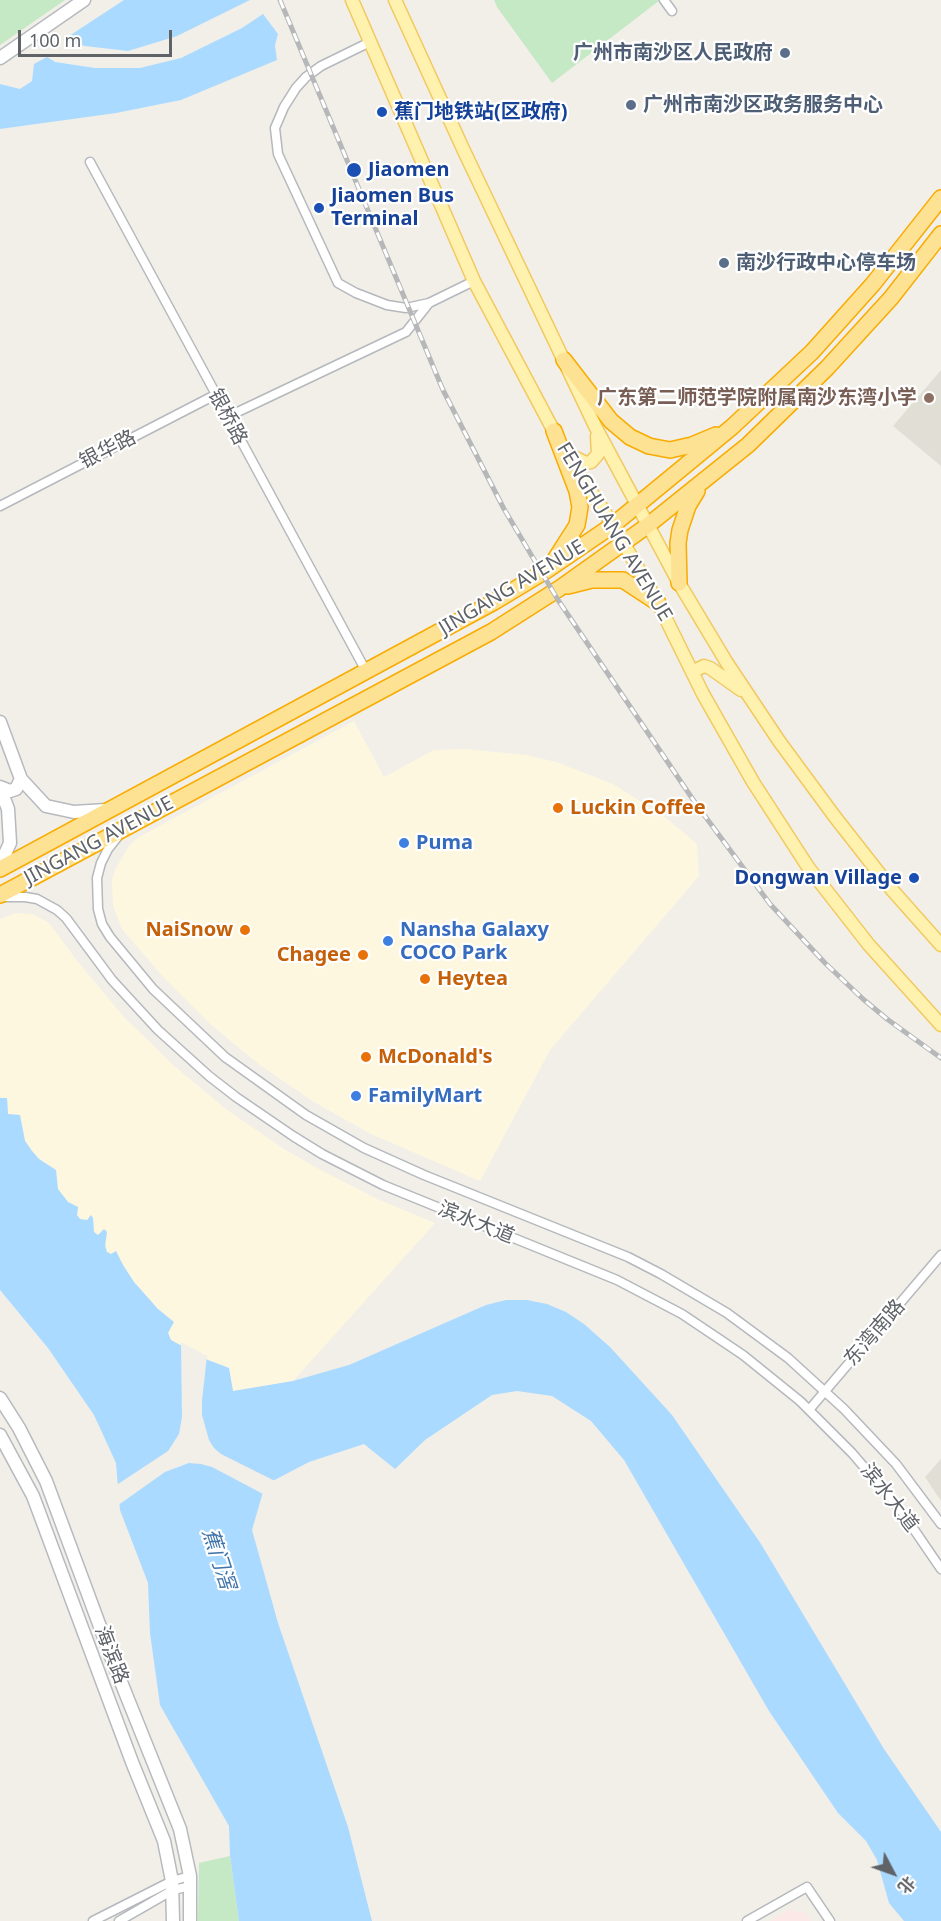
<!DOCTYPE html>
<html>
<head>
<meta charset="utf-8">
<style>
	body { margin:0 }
	#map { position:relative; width:941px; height:1921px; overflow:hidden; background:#f1efe8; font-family:"Noto Sans","Noto Sans SC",sans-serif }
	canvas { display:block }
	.north { position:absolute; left:863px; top:1843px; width:60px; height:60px; -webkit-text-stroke:4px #fff; paint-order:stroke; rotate:131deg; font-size:16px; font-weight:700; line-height:24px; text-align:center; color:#5f6368 }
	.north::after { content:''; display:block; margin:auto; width:21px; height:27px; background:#5f6368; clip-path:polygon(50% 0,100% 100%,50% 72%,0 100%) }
	.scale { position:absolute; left:18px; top:30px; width:154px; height:27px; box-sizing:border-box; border:3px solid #5f6368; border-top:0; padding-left:8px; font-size:18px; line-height:21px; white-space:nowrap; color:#5f6368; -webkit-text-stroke:4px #fff; paint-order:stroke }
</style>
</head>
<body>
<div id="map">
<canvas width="941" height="1921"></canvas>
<div class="north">北</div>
<div class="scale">100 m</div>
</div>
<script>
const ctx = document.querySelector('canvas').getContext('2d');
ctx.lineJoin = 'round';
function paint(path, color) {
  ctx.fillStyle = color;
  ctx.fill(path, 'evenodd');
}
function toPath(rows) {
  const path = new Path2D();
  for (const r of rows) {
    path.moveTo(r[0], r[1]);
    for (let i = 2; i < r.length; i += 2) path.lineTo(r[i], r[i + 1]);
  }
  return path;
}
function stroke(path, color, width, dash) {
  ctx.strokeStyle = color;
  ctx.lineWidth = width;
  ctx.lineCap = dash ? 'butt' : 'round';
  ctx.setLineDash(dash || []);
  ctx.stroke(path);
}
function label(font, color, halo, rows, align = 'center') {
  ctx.font = font + ' "Noto Sans","Noto Sans SC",sans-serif';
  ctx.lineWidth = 4.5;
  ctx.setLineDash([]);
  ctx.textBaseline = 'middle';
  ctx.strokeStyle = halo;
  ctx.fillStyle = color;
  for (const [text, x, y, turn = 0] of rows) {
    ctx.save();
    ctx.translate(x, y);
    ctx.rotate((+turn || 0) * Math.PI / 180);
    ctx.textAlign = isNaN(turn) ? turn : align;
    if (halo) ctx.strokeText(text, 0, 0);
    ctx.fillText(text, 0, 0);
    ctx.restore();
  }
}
paint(toPath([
	[354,721,384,777,434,750,465,749,526,755,556,762,613,784,665,817,697,844,699,876,550,1050,480,1181,371,1134,314,1102,260,1065,210,1024,164,978,122,929,113,906,112,880,116,868,129,846,139,837],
	[16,913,33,914,49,923,78,962,123,1016,173,1065,227,1110,284,1149,315,1167,377,1199,435,1223,293,1381,233,1391,229,1368,208,1360,171,1340,168,1333,170,1327,158,1309,134,1282,123,1265,116,1251,111,1254,107,1252,105,1239,101,1233,97,1235,94,1232,93,1218,91,1216,88,1220,80,1219,77,1215,78,1207,68,1202,58,1189,56,1170,39,1159,25,1141,20,1115,8,1114,7,1098,0,1098,0,919]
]), '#fef7e0');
paint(toPath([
	[941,370,941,466,893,426],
	[941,1459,941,1501,925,1477]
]), '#e1ded6');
paint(toPath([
	[788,1910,805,1913,811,1921,770,1921]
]), '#fce8e6');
paint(toPath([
	[0,0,65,0,0,45],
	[494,0,660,0,552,83,497,7],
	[230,1856,239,1921,198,1921,199,1863]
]), '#c5e8c5');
paint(toPath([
	[124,0,250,0,177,36,128,51,85,46,63,40],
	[263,14,278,34,275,45,277,60,181,100,116,113,0,129,0,84,20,89,32,81,34,64,47,57,55,62,95,68,140,68,181,58,242,28],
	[0,1098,7,1098,8,1114,20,1115,25,1141,32,1151,39,1159,56,1170,58,1189,68,1202,78,1207,77,1215,80,1219,87,1220,91,1215,93,1218,94,1232,98,1235,104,1229,107,1232,105,1246,107,1252,111,1254,116,1251,123,1265,134,1282,158,1309,174,1322,168,1333,171,1340,208,1360,229,1368,233,1391,293,1381,349,1365,486,1305,506,1300,527,1300,547,1304,566,1312,584,1324,610,1347,672,1415,761,1544,884,1749,941,1832,941,1921,904,1921,889,1903,877,1860,866,1841,838,1813,769,1711,624,1460,591,1421,552,1396,517,1391,492,1395,425,1440,395,1469,364,1444,309,1462,265,1485,252,1530,278,1623,348,1827,372,1921,239,1921,230,1856,229,1826,160,1705,150,1633,148,1583,120,1510,116,1463,94,1415,48,1348,0,1290]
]), '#aadaff');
paint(toPath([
	[181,1342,207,1356,202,1400,202,1415,209,1440,214,1448,221,1454,277,1482,267,1487,265,1495,212,1467,201,1464,189,1463,165,1472,117,1506,115,1486,168,1451,179,1434,182,1417]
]), '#f1efe8');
const street = toPath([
	[664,0,672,11],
	[370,42,321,66,306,77,296,88,284,107,275,128,278,154,338,283,356,293,387,305,406,308,429,303,474,281],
	[90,162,366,671],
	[227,417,406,332,429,303],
	[0,506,215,395],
	[119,835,108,849,101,863,97,878,98,909,102,924,110,937,153,989,225,1057,306,1115,364,1148,424,1175,628,1257,661,1274,727,1313,788,1358,844,1409,896,1464,941,1524],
	[3,897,25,897,37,899,57,910,66,918,112,980,158,1030,209,1076,236,1097,293,1136,322,1154,383,1185,617,1280,682,1314,743,1355,800,1401,852,1453,900,1509,941,1569],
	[809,1410,941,1255],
	[93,1921,172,1881,190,1876],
	[119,1921,173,1890,191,1886],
	[747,1921,807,1887,830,1921]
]);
const secondary = toPath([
	[0,58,84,0],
	[0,722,21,779,46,806,74,812,106,810],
	[0,787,10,791,16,789,21,779],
	[0,788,8,809,10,843,0,865],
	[0,1398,19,1428,46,1481,115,1667,180,1829,190,1876,190,1921],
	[0,1435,33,1496,132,1762,164,1841,172,1881,173,1921]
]);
const primary = toPath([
	[352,0,474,281,558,439],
	[395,0,464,151,596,428,679,583,727,663,779,741,835,817,893,891,941,945],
	[568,454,586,463,591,462,598,454,597,436],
	[568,456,613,525,658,603,703,694,753,782,808,867,869,945,941,1025],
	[692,672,704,666,710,668,741,690]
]);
const highway = toPath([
	[564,360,611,421,630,437,649,446,670,450,692,445,716,435],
	[554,561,577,525,580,507,577,491,554,431],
	[679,583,678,543,680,530,688,506,697,491],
	[568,586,592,580,623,580,658,603],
	[0,869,494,602,547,570,613,525,732,427,812,352,873,284,941,198],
	[0,895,491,632,560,588,647,526,748,445,827,368,891,298,941,234]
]);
stroke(street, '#b5b8bc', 11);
stroke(secondary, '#b6babf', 15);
stroke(primary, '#f2c960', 15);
stroke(highway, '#f9ab00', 18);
stroke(street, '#fff', 8);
stroke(secondary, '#fff', 12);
stroke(primary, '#fff2af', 12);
stroke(highway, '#fde293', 15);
const rail = toPath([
	[280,0,443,390,504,509,558,600,696,804,770,904,825,963,863,999,887,1019,941,1058]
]);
stroke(rail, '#b6b7b8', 5);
stroke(rail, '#fff', 3, [9]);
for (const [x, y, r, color] of [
	[785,53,6,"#5c6f8a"],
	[631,105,6,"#5c6f8a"],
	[382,112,6,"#1a4fb4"],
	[354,170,8,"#1a4fb4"],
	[319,208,6,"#1a4fb4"],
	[724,263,6,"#5c6f8a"],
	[929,398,6,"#8d6e63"],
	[558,808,6,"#e8710a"],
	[404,843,6,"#3f7fe0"],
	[914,878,6,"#1a4fb4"],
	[245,930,6,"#e8710a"],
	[388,941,6,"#3f7fe0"],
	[363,955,6,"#e8710a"],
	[425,979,6,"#e8710a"],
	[366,1057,6,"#e8710a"],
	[356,1096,6,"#3f7fe0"]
]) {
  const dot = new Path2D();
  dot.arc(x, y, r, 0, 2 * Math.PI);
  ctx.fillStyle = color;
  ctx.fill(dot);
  stroke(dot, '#fff', 2);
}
label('bold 20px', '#4e5e75', '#fff', [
	["广州市南沙区人民政府",773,53,"right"],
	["广州市南沙区政务服务中心",643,105],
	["南沙行政中心停车场",736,263]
], 'left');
label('bold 20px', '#164399', '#fff', [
	["蕉门地铁站(区政府)",394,112],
	["Jiaomen",368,170],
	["Jiaomen Bus",331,196],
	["Terminal",331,219],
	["Dongwan Village",902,878,"right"]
], 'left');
label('bold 20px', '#785e54', '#fff', [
	["广东第二师范学院附属南沙东湾小学",917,398]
], 'right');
label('20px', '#5f6368', '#fff', [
	["银桥路",227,417,62],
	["银华路",108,450,-27],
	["FENGHUANG AVENUE",614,532,59],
	["JINGANG AVENUE",512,588,-31],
	["JINGANG AVENUE",99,841,-28],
	["滨水大道",476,1223,22],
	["东湾南路",875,1333,-49],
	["滨水大道",889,1498,52],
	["海滨路",111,1655,69]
]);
label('bold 20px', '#c56008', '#fff', [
	["Luckin Coffee",570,808],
	["NaiSnow",233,930,"right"],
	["Chagee",351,955,"right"],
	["Heytea",437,979],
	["McDonald's",378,1057]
], 'left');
label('bold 20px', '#366cbe', '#fff', [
	["Puma",416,843],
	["Nansha Galaxy",400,930],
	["COCO Park",400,953],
	["FamilyMart",368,1096]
], 'left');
label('italic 21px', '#4174aa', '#fff', [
	["蕉门滘",218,1559,72]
]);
</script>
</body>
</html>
